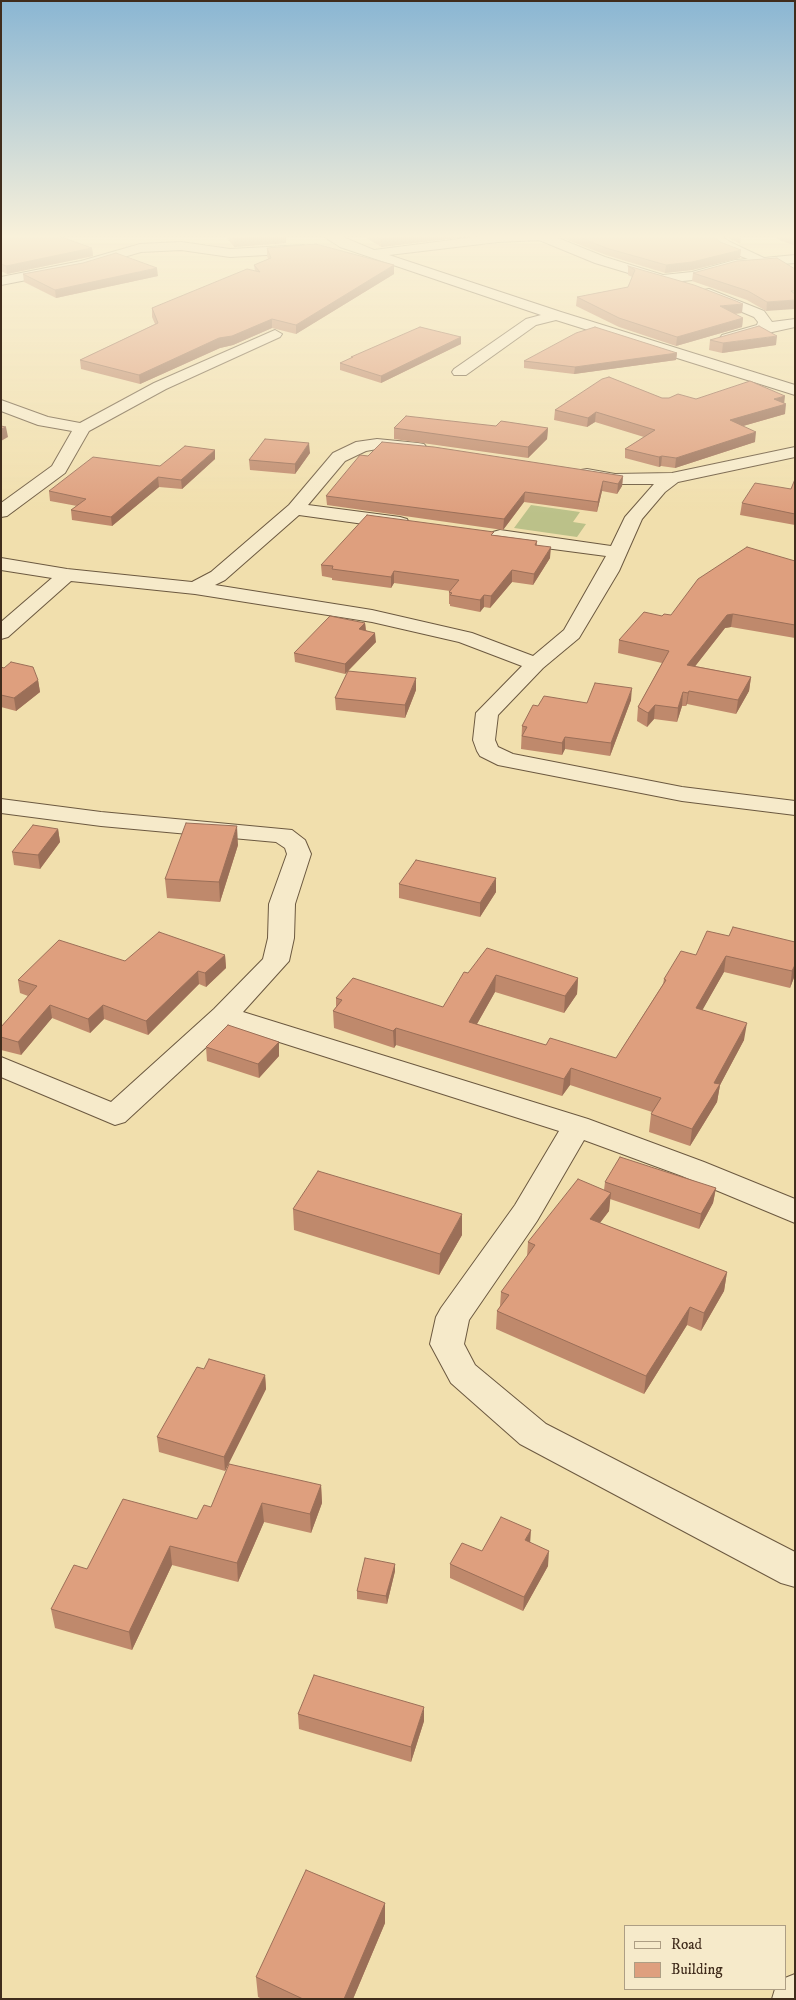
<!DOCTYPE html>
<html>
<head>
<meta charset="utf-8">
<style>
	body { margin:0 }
	#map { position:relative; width:796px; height:2000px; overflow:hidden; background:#f1dfad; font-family:"IM FELL DW Pica",serif }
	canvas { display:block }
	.frame { position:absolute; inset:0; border:2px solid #402c1c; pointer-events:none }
	.legend { position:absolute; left:624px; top:1925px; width:162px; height:65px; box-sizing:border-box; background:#f6eaca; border:1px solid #ad9e84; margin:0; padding:6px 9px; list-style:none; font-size:15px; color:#402c1c }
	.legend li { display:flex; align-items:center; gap:10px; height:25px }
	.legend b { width:25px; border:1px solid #ad9e84 }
</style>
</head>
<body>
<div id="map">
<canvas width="796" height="2000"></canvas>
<div class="frame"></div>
<ul class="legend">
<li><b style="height:6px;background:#f6eaca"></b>Road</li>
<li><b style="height:14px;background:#de9f7e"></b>Building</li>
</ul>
</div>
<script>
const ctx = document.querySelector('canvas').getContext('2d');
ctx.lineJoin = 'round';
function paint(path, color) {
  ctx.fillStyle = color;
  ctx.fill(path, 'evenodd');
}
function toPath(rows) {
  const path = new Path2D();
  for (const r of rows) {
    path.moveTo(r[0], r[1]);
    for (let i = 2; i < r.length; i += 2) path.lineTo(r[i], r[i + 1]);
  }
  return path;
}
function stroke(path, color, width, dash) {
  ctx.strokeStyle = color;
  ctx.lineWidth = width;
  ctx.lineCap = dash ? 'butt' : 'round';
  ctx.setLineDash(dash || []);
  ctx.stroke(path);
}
paint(toPath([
	[531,505,580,512,573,522,586,524,577,537,514,528]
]), '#bbc189');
const minor = toPath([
	[320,234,336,234,374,250,498,234,558,234,558,238,605,257,663,275,692,272,735,260,748,259,720,248,704,234,718,234,730,242,764,258,795,255,795,263,736,268,693,280,662,283,595,263,539,240,498,242,389,255,561,312,795,385,795,395,556,320,536,325,466,375,454,375,452,372,454,369,526,319,541,315,340,247,320,234],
	[181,242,230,249,304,245,311,249,304,253,230,257,181,250,141,252,83,269,1,285,1,277,81,261,140,244,181,242],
	[709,289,764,311,772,322,795,319,795,327,727,342,722,341,720,338,722,335,757,325,758,322,754,317,704,296,702,293,704,290,709,289],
	[275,330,282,334,280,337,166,389,89,431,65,473,7,516,1,517,1,503,52,466,72,431,38,425,1,411,1,400,48,417,80,423,154,383,275,330],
	[377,439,418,443,424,444,427,448,424,452,418,453,377,449,366,451,345,461,308,505,400,517,407,519,409,523,407,527,400,529,299,515,225,580,215,585,372,610,472,633,533,656,564,630,606,556,500,542,493,540,491,536,493,532,500,530,611,546,625,517,654,484,615,484,587,479,581,478,578,474,581,470,587,469,615,474,672,473,795,447,795,457,678,482,665,492,642,519,619,571,579,638,543,668,498,715,495,740,498,747,513,754,682,787,795,801,795,815,682,801,498,765,480,756,477,751,473,740,476,713,522,666,459,642,372,622,195,594,71,581,8,637,1,639,1,622,52,578,1,570,1,558,67,569,192,582,211,572,289,505,333,453,356,442,377,439],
	[1,799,101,812,292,830,305,840,311,854,295,904,294,938,289,961,243,1012,588,1119,704,1162,795,1199,795,1223,682,1176,584,1140,537,1221,469,1320,464,1344,475,1365,546,1424,795,1552,795,1587,781,1583,520,1444,451,1383,430,1344,436,1317,441,1308,515,1205,559,1131,229,1026,125,1122,115,1125,1,1077,1,1057,111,1102,214,1009,263,959,268,938,269,904,287,854,285,848,276,842,101,826,1,813,1,799],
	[795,1974,795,1999,772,1999,775,1989,785,1989,785,1978,795,1974]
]);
stroke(minor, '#6c5940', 2);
paint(minor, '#f6eaca');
paint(toPath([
	[1,234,92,248,93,256,7,274,1,271],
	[224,234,285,234,286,243,234,247],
	[360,234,463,234,463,237,381,247],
	[560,234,711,234,740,258,692,270,665,273,606,255,562,238],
	[721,234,737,234,741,237,740,244],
	[765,234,795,234,795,246],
	[267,248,394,274,296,334,272,328,233,345,220,348,140,384,81,369,80,360,155,324,152,317,152,308,255,271,254,265,268,259,267,256],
	[777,258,766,311,747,300,692,281,693,273],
	[83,263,158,276,56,298,24,282,23,274],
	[628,266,742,313,735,314,743,318,742,327,676,346,619,327,576,306,577,297,628,287,632,277,628,275],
	[461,337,461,344,381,383,340,370,340,363,352,358,351,357],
	[710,340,776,345,722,353,709,350],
	[677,353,676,360,574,374,524,368,524,361],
	[662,398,784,403,785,414,743,426,755,442,675,468,661,466,659,467,625,458,625,449,644,437,595,422,587,427,554,420,555,410],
	[496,426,548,428,547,439,528,458,394,439,394,428],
	[310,453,295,474,250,470,249,460],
	[368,456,623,476,622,486,617,494,602,491,597,512,524,502,503,530,327,505,326,496],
	[215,459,182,489,159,487,112,526,72,520,71,510,77,506,50,501,49,491,160,466],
	[795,479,795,525,740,515,742,503,791,489],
	[494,535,537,541,537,545,550,558,533,585,512,582,490,608,484,607,480,612,450,606,450,604,449,604,449,592,450,591,394,583,391,588,332,580,332,578,322,576,321,565],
	[795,561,795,638,731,627,725,628,695,666,751,677,749,691,736,714,687,704,686,706,682,706,677,722,654,719,647,727,637,721,638,707,662,663,618,653,619,640,662,616,671,615],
	[365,623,366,630,376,642,348,671,416,690,405,718,336,710,335,698,348,671,345,674,295,662,294,653],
	[1,667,38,680,40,692,16,711,1,707],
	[631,700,610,756,565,749,562,755,521,749,522,726,538,706],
	[58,829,60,842,40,869,14,865,12,852],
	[238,845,220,902,167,898,165,879],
	[399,884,496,892,480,917,399,898],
	[729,936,795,942,795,975,790,988,724,972,702,1010,744,1040,720,1085,717,1102,690,1146,649,1132,651,1114,652,1112,570,1085,562,1096,396,1045,394,1048,334,1028,333,1011,336,1007,336,998,443,1007,468,973,578,978,577,994,564,1013,495,992,477,1024,546,1045,616,1058,663,984,664,979,696,955],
	[225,955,226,968,206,987,199,984,148,1035,104,1019,90,1033,52,1018,21,1055,1,1050,1,1027,28,996,20,993,18,980,125,961],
	[279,1042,279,1056,259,1078,207,1061,206,1047],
	[605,1182,716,1188,713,1203,699,1229,610,1199,609,1211,600,1223,727,1272,724,1291,701,1331,687,1325,644,1394,496,1329,497,1311,500,1306,501,1292,527,1257,528,1242,604,1190],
	[293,1209,462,1235,439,1275,294,1230],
	[204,1369,265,1375,266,1389,225,1471,159,1452,157,1437],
	[321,1485,322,1503,311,1533,264,1522,238,1582,172,1565,132,1650,55,1628,51,1609,197,1519,211,1507],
	[530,1543,548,1566,523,1611,450,1578,450,1564,482,1551],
	[395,1564,395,1571,387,1604,357,1599,357,1591],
	[298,1714,424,1721,411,1762,299,1729],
	[385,1903,385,1923,353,1999,262,1999,258,1997,256,1977]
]), '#bf896c');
paint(toPath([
	[285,234,286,243,234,247,234,239],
	[423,234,463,234,463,237,381,247,381,239],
	[92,248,93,256,7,274,6,266],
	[741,250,740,258,692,270,665,273,666,265],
	[394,265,394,274,296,334,296,325],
	[157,268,158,276,56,298,55,290],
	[795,300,795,309,766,311,767,302],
	[743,304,742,313,719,315,720,306],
	[743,318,742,327,676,346,677,337],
	[272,319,272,328,233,345,220,348,140,384,139,375,219,338],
	[777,336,776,345,722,353,723,343],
	[461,337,461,344,381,383,381,376],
	[677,353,676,360,574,374,575,367],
	[785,396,784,405,786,404,785,414,729,430,730,420,774,399],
	[596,412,595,422,587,427,588,418],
	[6,427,8,437,1,441,1,429],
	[548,428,547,439,528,458,528,447],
	[756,432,755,442,675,468,676,458],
	[309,443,310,453,295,474,295,464],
	[215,450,215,459,182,489,181,480],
	[662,456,661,466,659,467,659,457],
	[623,476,622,486,617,494,618,484],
	[158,477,159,487,112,526,111,517],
	[603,481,602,491,597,512,598,502],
	[525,492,524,502,503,530,504,519],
	[551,547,550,558,533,585,534,574],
	[512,570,512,582,490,608,491,596],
	[394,571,394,583,391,588,391,577],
	[484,595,484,607,480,612,480,600],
	[733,614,731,627,725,628,686,678,687,665,727,615],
	[365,623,366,633,359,629],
	[375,633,376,642,345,674,345,664],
	[751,677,749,691,736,714,738,700],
	[416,678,416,690,405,718,405,705],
	[38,680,40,692,16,711,14,698],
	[632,688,631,700,610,756,611,743],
	[689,691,687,704,686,706,688,693],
	[683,692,682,706,677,722,678,708],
	[655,705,654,719,647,727,648,713],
	[565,737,565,749,562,755,562,743],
	[237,826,238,845,220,902,219,882],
	[58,829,60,842,40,869,38,855],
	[496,878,496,892,480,917,480,903],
	[225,955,226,968,206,987,205,973],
	[726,956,724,972,694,1025,696,1008],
	[795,965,795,975,790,988,792,971],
	[198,971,199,984,148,1035,146,1021],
	[496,975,495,992,469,1038,469,1022],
	[578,978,577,994,564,1013,565,996],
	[50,1005,52,1018,21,1055,18,1042],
	[103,1005,104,1019,90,1033,88,1019],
	[747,1023,744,1040,720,1085,717,1102,690,1146,692,1129,714,1083],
	[396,1028,396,1045,394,1048,393,1031],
	[279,1042,279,1056,259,1078,258,1064],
	[571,1068,570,1085,562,1096,564,1079],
	[716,1188,713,1203,699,1229,701,1214],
	[611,1193,609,1211,589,1237,590,1219],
	[462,1214,462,1235,439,1275,440,1254],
	[727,1272,724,1291,701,1331,704,1313],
	[690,1307,687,1325,644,1394,646,1376],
	[265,1375,266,1389,225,1471,224,1457],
	[321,1485,322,1503,311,1533,310,1514],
	[262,1503,264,1522,238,1582,237,1563],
	[531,1530,530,1545,525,1540],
	[170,1546,172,1565,132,1650,129,1632],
	[549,1551,548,1566,523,1611,524,1597],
	[395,1564,395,1571,387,1604,386,1596],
	[424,1707,424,1721,411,1762,411,1747],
	[385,1903,385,1923,353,1999,344,1999]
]), '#9b6f58');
const building = toPath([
	[1,234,53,234,92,248,6,266,1,264,1,234],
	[230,234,285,234,234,239,230,234],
	[372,234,423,234,381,239,372,234],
	[572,234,711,234,720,242,741,250,692,262,666,265,606,248,572,234],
	[785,234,795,234,795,238,785,234],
	[316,244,394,265,296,325,272,319,232,336,219,338,139,375,80,360,158,323,152,308,247,269,260,272,254,265,271,258,267,248,316,244],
	[116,253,157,268,55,290,23,274,83,263,116,253],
	[777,258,795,269,795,291,791,291,795,294,795,300,767,302,748,291,693,273,737,261,777,258],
	[628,266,694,285,736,301,743,304,720,306,743,318,677,337,619,318,577,297,628,287,635,270,628,266],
	[759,326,777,336,723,343,710,340,759,326],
	[420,327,461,337,381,376,340,363,353,357,351,357,420,327],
	[595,327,677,353,575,367,524,361,576,333,595,327],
	[609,377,662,398,669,398,678,394,696,399,750,381,785,396,774,399,786,404,730,420,756,432,676,458,662,456,659,457,625,449,655,430,596,412,588,418,555,410,602,379,609,377],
	[406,416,496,426,501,421,548,428,528,447,394,428,406,416],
	[1,426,6,427,1,429,1,426],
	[265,439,309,443,295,464,249,460,265,439],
	[382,442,434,447,623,476,618,484,603,481,598,502,525,492,504,519,326,496,360,455,368,456,382,442],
	[185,446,215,450,181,480,158,477,111,517,71,510,86,499,49,491,93,457,160,466,185,446],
	[795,479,795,514,742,503,755,483,791,489,795,479],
	[367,515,494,532,491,535,537,541,535,545,551,547,534,574,512,570,491,596,484,595,480,600,450,595,452,593,449,592,459,580,394,571,391,577,332,569,333,566,321,565,367,515],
	[747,547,795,561,795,625,733,614,727,615,687,665,751,677,738,700,689,691,688,693,683,692,678,708,655,705,648,713,638,707,669,651,619,640,644,612,662,616,664,614,671,615,698,579,747,547],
	[330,616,365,623,359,629,375,633,345,664,294,653,330,616],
	[11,662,33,667,38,680,14,698,1,695,1,667,4,668,11,662],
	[348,671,416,678,405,705,335,698,348,671],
	[595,683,632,688,611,743,565,737,562,743,522,736,527,727,522,726,533,705,538,706,544,696,587,703,595,683],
	[186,823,237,826,219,882,165,879,186,823],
	[33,825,58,829,38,855,12,852,33,825],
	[416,860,496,878,480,903,399,884,416,860],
	[733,927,795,942,795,965,792,971,726,956,696,1008,747,1023,714,1083,720,1084,692,1129,651,1114,661,1098,571,1068,564,1079,396,1028,393,1031,333,1011,342,1000,336,998,353,978,443,1007,464,972,468,973,487,948,578,978,565,996,496,975,469,1022,546,1045,550,1038,616,1058,666,980,664,979,681,951,696,955,707,931,729,936,733,927],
	[159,932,225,955,205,973,198,971,146,1021,103,1005,88,1019,50,1005,18,1042,1,1037,1,1027,37,986,18,980,59,940,125,961,159,932],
	[228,1025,279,1042,258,1064,206,1047,228,1025],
	[620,1157,716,1188,701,1214,605,1182,620,1157],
	[318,1171,462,1214,440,1254,293,1209,318,1171],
	[578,1179,611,1193,590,1219,727,1272,704,1313,690,1307,646,1376,497,1311,509,1295,501,1292,535,1245,528,1242,578,1179],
	[209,1359,265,1375,224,1457,157,1437,197,1367,204,1369,209,1359],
	[229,1464,321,1485,310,1514,262,1503,237,1563,170,1546,129,1632,51,1609,74,1565,87,1569,123,1499,197,1519,204,1505,211,1507,229,1464],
	[501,1517,531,1530,525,1540,549,1551,524,1597,450,1564,462,1543,482,1551,501,1517],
	[365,1558,395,1564,386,1596,357,1591,365,1558],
	[314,1675,424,1707,411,1747,298,1714,314,1675],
	[306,1870,385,1903,344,1999,303,1999,256,1977,306,1870]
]);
paint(building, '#de9f7e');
stroke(building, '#9b6f58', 1);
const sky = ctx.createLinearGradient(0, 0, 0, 514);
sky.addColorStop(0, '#8ab6d3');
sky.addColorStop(0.46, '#f9f1da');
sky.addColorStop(1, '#f9f1da00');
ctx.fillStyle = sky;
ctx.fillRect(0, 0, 796, 514);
</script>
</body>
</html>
